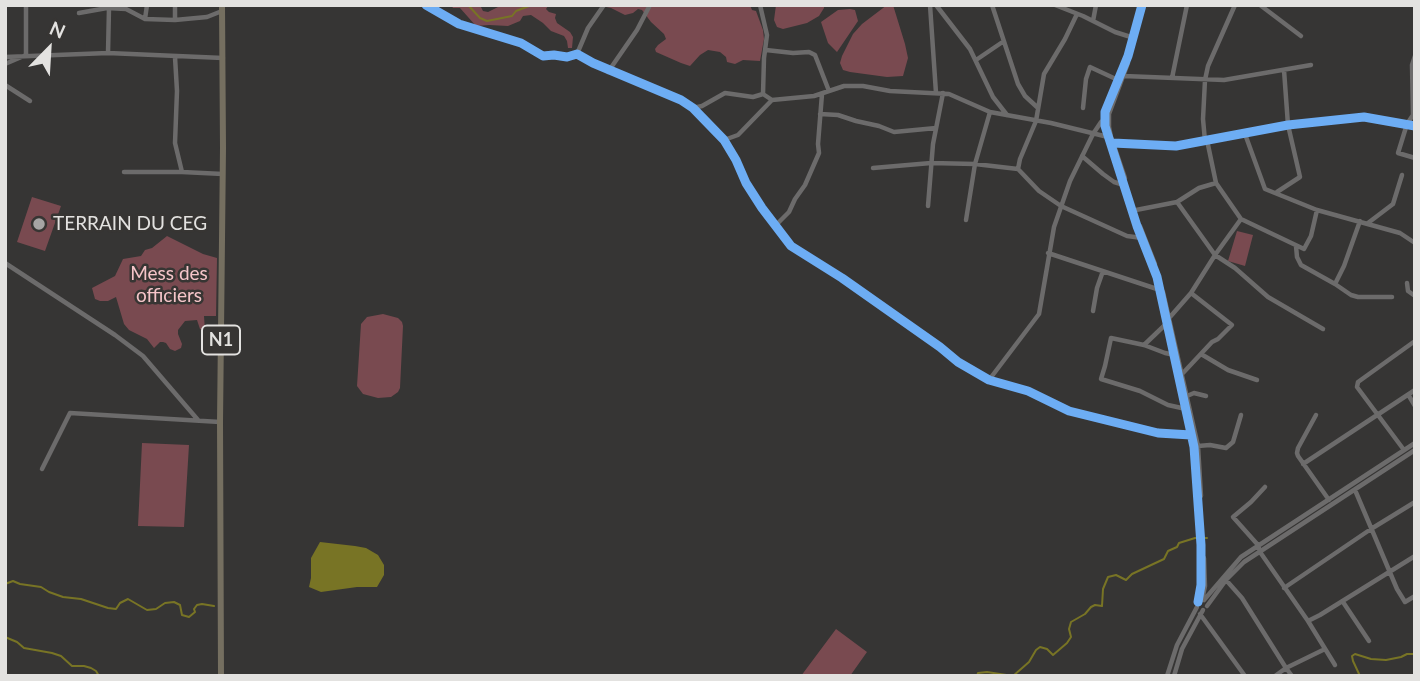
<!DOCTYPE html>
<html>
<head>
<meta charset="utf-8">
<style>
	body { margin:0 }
	#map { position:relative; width:1420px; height:681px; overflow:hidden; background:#363534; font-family:Lato,sans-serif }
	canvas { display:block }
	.frame { position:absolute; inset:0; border:7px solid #e3e2e0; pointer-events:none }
	.north { position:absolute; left:14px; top:14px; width:70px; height:70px; -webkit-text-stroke:5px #373533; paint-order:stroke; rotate:24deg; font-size:19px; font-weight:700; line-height:28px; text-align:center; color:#e3e2e0 }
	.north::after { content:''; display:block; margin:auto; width:24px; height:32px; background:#e3e2e0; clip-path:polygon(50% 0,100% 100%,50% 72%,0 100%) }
</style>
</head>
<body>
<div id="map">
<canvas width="1420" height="681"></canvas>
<div class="frame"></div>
<div class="north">N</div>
</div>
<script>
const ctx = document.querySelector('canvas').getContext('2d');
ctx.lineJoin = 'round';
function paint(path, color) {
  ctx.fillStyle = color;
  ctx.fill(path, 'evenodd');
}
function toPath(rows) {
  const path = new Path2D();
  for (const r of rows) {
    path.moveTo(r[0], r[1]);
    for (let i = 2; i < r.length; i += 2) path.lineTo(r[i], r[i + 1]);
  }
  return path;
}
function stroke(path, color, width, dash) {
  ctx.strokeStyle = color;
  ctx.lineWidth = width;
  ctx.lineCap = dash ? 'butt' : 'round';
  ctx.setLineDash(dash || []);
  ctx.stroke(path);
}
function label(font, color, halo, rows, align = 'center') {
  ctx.font = font + ' Lato,sans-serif';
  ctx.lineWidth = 5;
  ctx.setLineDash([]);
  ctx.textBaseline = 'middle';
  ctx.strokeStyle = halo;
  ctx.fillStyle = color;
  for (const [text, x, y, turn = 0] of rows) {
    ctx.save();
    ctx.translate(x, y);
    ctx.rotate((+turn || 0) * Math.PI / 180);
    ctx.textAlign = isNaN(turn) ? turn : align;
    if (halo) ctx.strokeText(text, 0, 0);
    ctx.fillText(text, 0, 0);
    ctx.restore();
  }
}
paint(toPath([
	[451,5,480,5,483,11,488,12,502,5,555,5,548,6,546,9,549,12,556,14,555,18,557,23,570,32,573,37,572,48,568,48,567,41,564,36,551,31,543,23,531,15,523,16,520,21,508,26,489,25,476,26,460,8,453,8],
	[597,5,750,5,752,10,756,11,763,30,764,39,760,61,743,60,735,64,727,62,726,57,720,52,708,50,700,55,690,66,681,63,656,52,655,49,658,45,666,39,664,34,651,22,642,10,638,9,633,13,625,15,611,8],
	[776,5,824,5,824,8,819,16,807,23,783,29,777,27,774,20],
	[887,5,893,5,905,44,908,58,903,76,887,77,850,72,843,70,840,63,842,56,853,34,862,24],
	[850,9,855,10,858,21,837,52,828,43,821,22,838,10],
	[32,197,61,206,45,251,17,242],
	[1237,231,1253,235,1245,266,1228,261],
	[167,236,203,254,217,258,216,316,204,316,205,331,200,329,197,320,185,321,178,330,178,334,182,344,181,348,175,351,170,349,166,343,163,342,160,342,154,348,147,339,129,330,124,324,116,297,108,301,100,301,95,299,92,288,115,276,123,259,141,256,145,250,152,248],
	[383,314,398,318,402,322,403,326,400,388,398,392,391,397,378,398,363,394,357,386,361,324,367,317],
	[142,443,189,445,184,527,138,526],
	[836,629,867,652,850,676,801,676]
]), '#794a50');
paint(toPath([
	[320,542,355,546,366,548,378,555,384,565,384,575,377,587,357,587,321,592,309,587,311,578,311,558]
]), '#787425');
stroke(toPath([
	[468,5,480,18,487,21,512,16,516,11,529,6],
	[5,584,13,581,20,584,41,587,49,592,63,597,81,599,108,608,116,609,120,603,128,599,147,610,156,609,165,603,174,602,180,605,182,615,189,617,195,612,194,609,197,605,202,604,214,606],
	[5,637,17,642,24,648,52,653,61,656,72,666,84,666,91,668,96,671,99,676],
	[977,676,978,673,987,672,1013,676,1029,662,1036,650,1040,647,1047,649,1053,655,1067,643,1071,637,1069,629,1071,622,1085,614,1091,607,1095,605,1102,606,1103,589,1108,577,1116,575,1126,580,1132,574,1164,559,1168,551,1177,547,1179,543,1195,538,1207,538],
	[1360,676,1353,661,1352,656,1355,654,1371,659,1386,660,1401,657,1407,654,1415,654]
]), '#787425', 2);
stroke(toPath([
	[175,5,175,20],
	[426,5,459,24,521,43,543,56,554,55,567,57,577,54,593,63,681,100,693,108,724,140,736,160,746,183,762,208,791,246,842,278,940,347,958,362,989,380,1028,391,1069,411,1158,433,1191,435],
	[760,5,767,35,764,58,763,94],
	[930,5,936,93],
	[936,5,970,49,993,97,1007,115],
	[992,5,1018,84,1025,96,1038,108],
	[1055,5,1083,16,1115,32,1134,38],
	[1142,5,1128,56,1105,112,1105,126,1137,226,1157,277,1194,447,1201,545,1201,585,1198,602],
	[1260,5,1301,36],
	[79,13,107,8,126,9,145,19,175,20,207,17,222,11],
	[1077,14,1065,39,1044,74,1036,121,1020,159,1018,169,1039,191,1061,206,1127,236,1142,238],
	[145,19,147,5],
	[1093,21,1096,5],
	[766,50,793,53,809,52,815,55,829,91],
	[108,53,109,8],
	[577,54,588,28,604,5],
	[1415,56,1412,65,1413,115,1407,124,1398,153,1415,158],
	[5,57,108,53,223,58],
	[175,57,177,91,175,143,182,172],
	[976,60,1004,41],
	[5,64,26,55,26,5],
	[608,72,637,30,650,5],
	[1124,76,1224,80,1311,65],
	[1172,78,1187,5],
	[5,85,30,101],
	[693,108,702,106,725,93,753,97,763,94,772,100],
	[1083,108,1086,79,1090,67,1118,80],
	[820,114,838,115,856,121,879,126,894,132,936,128],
	[1245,134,1265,189,1317,210,1400,233,1415,243],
	[724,140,738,135,772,100,814,96,844,86,863,86,890,91,949,94,990,112,1051,123,1108,137],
	[1207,140,1216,183,1241,219,1304,249,1311,236,1317,210],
	[1205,141,1203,119,1205,80,1208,66,1235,5],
	[1113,143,1176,146,1288,125,1364,117,1415,126],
	[1082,156,1103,174,1114,182,1124,185],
	[873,168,931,163,975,164,1018,169],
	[124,172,182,172,223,174],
	[1125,178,1111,137,1109,127,1109,114,1128,63],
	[1277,192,1300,177,1288,125,1284,70],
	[1177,202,1215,255,1235,268,1268,297,1323,329],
	[928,206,933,144,943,93],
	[1136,210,1177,202,1199,188,1216,183],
	[966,220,975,164,990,112],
	[1368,223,1393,204,1402,175],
	[775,226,789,212,795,199,805,185,819,153,818,144,822,94],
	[1140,226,1155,264],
	[1296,246,1297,257,1301,265,1335,284,1351,295,1358,297,1392,297],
	[1048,253,1160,290],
	[5,263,115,335,143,356,198,420],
	[1407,283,1408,291,1415,296],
	[1335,284,1344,266,1360,221],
	[1163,292,1198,446,1201,496],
	[1093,311,1097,288,1103,271],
	[1170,317,1191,293,1215,255,1241,219],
	[1144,345,1167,323],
	[1201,354,1228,370,1257,380],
	[1175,355,1165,353,1144,345,1111,338,1105,366,1101,379,1140,391,1168,405,1186,409],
	[1183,373,1212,342,1218,339,1232,325,1191,293],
	[989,380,1039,314,1054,227,1070,181,1093,134,1101,122,1105,119],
	[1187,396,1194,393,1206,396],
	[1409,396,1415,406],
	[1316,415,1298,448,1297,453,1298,456,1329,500],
	[1198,446,1210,445,1226,448,1233,442,1241,415],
	[1404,450,1357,387,1358,382,1415,341],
	[1303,464,1415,390],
	[42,469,70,413,220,422],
	[1265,487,1251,502,1233,517,1258,545,1260,552,1308,621,1335,665],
	[1355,490,1397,589,1405,602,1415,596],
	[1226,580,1242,598,1286,668,1292,676],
	[1284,588,1371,529,1415,502],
	[1202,600,1205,586,1204,558],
	[1204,600,1241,557,1415,443],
	[1343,602,1369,641],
	[1207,606,1226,580,1244,562,1415,450],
	[1200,614,1245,676],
	[1308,621,1320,615,1415,556],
	[1167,676,1177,645,1197,607],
	[1174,676,1182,649,1203,610],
	[1275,676,1286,668,1325,649]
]), '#6c6b6b', 4.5);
stroke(toPath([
	[221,676,220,422,223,148,222,5]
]), '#756f60', 6);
stroke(toPath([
	[426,5,459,24,521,43,543,56,554,55,567,57,577,54,593,63,681,100,693,108,724,140,736,160,746,183,762,208,791,246,842,278,940,347,958,362,989,380,1028,391,1069,411,1158,433,1191,435],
	[1142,5,1128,56,1105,112,1105,126,1137,226,1157,277,1194,447,1201,545,1201,585,1198,602],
	[1113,143,1176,146,1288,125,1364,117,1415,126]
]), '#6dadf4', 9);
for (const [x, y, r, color] of [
	[39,224,7,"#a6a5a4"]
]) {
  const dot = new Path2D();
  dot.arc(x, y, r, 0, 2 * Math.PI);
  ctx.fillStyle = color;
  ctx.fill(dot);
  stroke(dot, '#373533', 2.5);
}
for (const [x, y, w] of [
	[221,340,38]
]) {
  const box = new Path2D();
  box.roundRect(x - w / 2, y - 14.5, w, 29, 5);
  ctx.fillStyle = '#373533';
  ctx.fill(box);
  stroke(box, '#e3e2e0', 2);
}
label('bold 18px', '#e3e2e0', null, [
	["N1",221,340]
]);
label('19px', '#e3e2e0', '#373533', [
	["TERRAIN DU CEG",53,224]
], 'left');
label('19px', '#f5c5c9', '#373533', [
	["Mess des",169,274],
	["officiers",169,296]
]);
</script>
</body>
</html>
